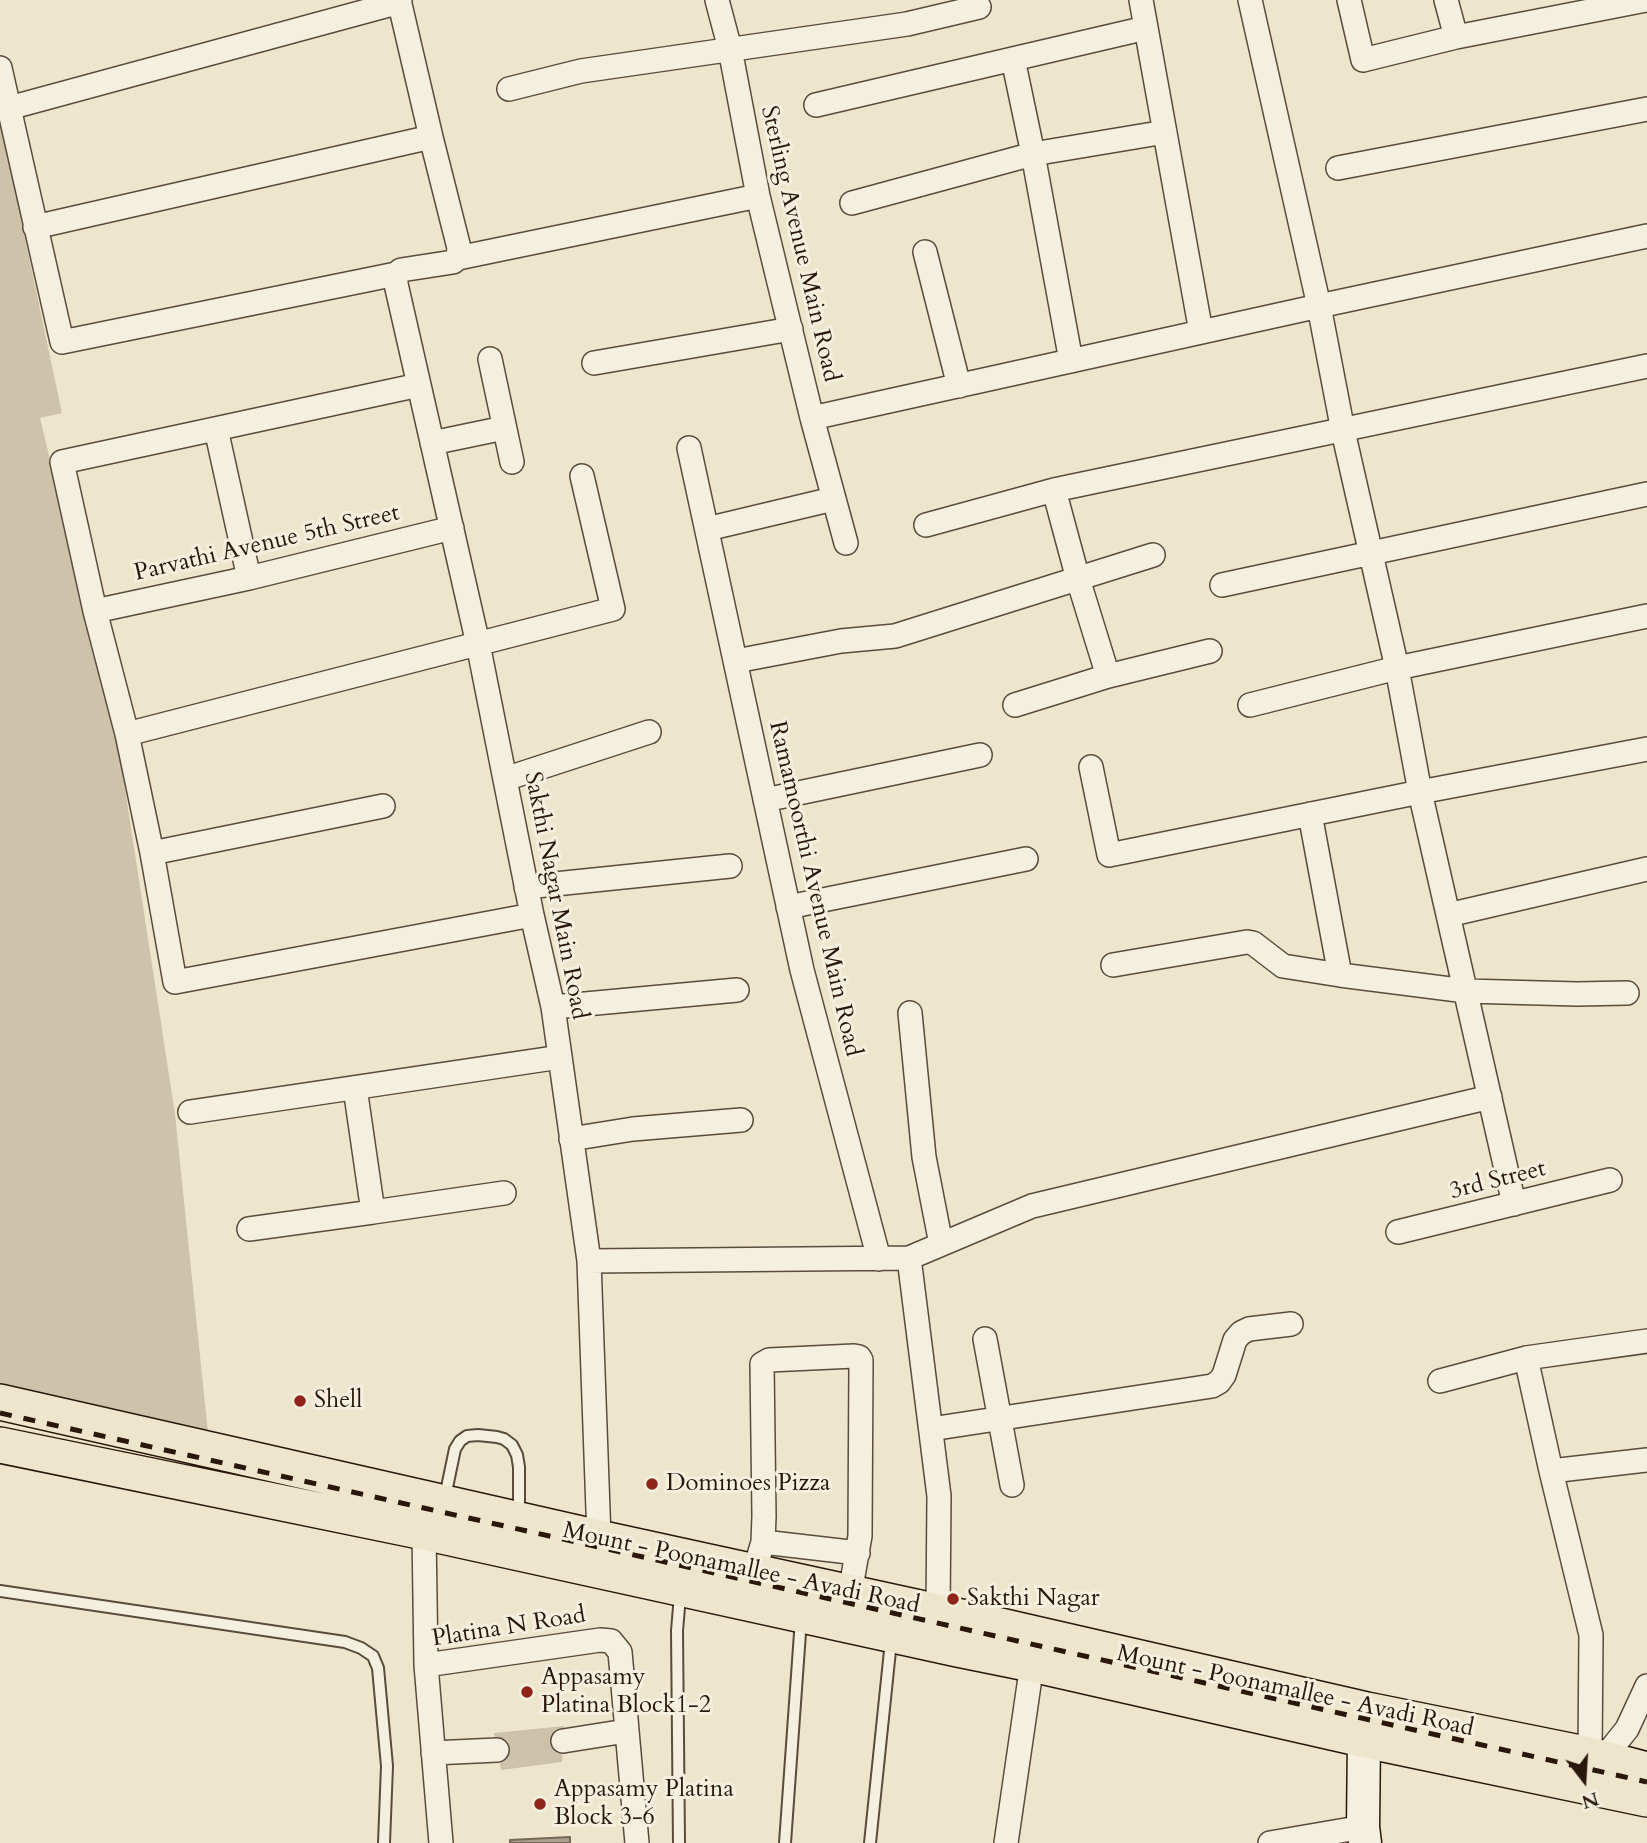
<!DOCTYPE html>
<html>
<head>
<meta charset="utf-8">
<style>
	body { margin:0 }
	#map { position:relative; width:1647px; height:1843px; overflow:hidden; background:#eee6cc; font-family:Cardo,serif }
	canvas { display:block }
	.north { position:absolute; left:1549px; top:1745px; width:70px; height:70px; -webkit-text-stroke:5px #f4efde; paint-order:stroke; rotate:163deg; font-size:19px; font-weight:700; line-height:28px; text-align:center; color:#29170c }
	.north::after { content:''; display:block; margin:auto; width:24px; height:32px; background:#29170c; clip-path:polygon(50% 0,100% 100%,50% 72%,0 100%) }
</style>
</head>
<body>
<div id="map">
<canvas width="1647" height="1843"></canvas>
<div class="north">N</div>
</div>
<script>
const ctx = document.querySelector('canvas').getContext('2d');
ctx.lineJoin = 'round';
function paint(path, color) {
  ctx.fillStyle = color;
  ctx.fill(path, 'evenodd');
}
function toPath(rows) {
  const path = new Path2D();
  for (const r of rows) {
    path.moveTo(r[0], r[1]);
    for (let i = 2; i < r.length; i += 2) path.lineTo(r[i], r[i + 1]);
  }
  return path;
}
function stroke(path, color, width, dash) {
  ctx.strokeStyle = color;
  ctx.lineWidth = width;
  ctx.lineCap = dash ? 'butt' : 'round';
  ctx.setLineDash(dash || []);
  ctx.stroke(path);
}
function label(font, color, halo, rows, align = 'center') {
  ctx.font = font + ' Cardo,serif';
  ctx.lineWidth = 6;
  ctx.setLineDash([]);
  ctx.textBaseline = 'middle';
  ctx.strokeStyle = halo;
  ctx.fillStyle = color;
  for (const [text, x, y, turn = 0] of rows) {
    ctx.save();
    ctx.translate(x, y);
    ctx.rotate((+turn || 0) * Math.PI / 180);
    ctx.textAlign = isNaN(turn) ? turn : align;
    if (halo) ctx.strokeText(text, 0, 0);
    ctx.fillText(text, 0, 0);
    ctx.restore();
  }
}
paint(toPath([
	[0,120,62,413,40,418,117,737,175,1114,208,1433,0,1386],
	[564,1726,562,1762,501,1770,494,1733]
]), '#cdc3ab');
const water = toPath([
	[570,1837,570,1843,510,1843,510,1840,570,1837]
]);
paint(water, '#aba08b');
stroke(water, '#776958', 2);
const lane = toPath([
	[445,1497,455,1449,460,1441,467,1436,478,1435,497,1437,504,1439,512,1445,517,1455,519,1467,519,1516],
	[0,1591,345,1642,361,1648,373,1656,378,1668,387,1766,384,1843],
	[679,1843,677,1631,680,1595],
	[785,1843,801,1619],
	[870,1843,891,1641]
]);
const street = toPath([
	[399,0,431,137,459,248,458,258],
	[717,0,730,49,758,196,812,418,846,543],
	[1141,0,1201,332],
	[1250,0,1319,306,1343,431,1397,668,1420,792,1514,1204],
	[1349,0,1363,60,1456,37,1646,0],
	[1446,0,1456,37],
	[1013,59,1146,28],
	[0,68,62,342,396,274,401,270,453,262,458,258,758,196],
	[509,89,581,71,907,24,979,7],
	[816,105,1013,59,1033,154,1071,361],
	[9,108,400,2],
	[1338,168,1647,109],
	[852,203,1033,154,1165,132],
	[35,227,431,137],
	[925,252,959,386],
	[396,274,396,284,478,644,532,915,553,1007,589,1261,599,1538],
	[490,359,512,462],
	[594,363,791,329],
	[419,385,62,462,95,611,127,734,152,853,175,982,532,915],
	[812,418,1319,306,1647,236],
	[216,429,249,578],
	[432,443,504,428],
	[689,448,802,970,879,1259],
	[1054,490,1078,579,1108,676],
	[926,525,1054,490,1647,366],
	[707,529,833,499],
	[1222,585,1647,494],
	[95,611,249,578,452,528],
	[736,661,841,641,895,636,1153,555],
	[1015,705,1108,676,1210,651],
	[1250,705,1397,668,1647,616],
	[127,734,613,609,582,476],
	[1091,767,1109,855,1420,792,1647,749],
	[505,779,649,732],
	[765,800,980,755],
	[1310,814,1340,975],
	[152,853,383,806],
	[526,887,730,866],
	[788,907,1026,859],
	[1448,915,1647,869],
	[1113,965,1247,942,1253,943,1283,966,1340,975,1466,991,1577,994,1627,993],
	[553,1007,737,990],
	[910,1013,924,1157,941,1244],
	[355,1088,373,1212,504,1193],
	[190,1112,560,1057],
	[571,1139,633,1129,741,1120],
	[249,1229,373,1212],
	[1398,1232,1610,1180],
	[909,1258,939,1496,938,1612],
	[589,1261,909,1258,1032,1206,1490,1097],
	[985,1339,1012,1485],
	[1526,1358,1551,1471,1591,1635,1590,1755],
	[1440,1381,1526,1358,1647,1341],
	[931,1429,1212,1386,1219,1382,1224,1375,1235,1340,1241,1333,1249,1329,1291,1324],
	[1551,1471,1647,1460],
	[424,1532,426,1665,441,1843],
	[763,1542,858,1553],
	[754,1572,763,1542,764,1516,762,1364,769,1360,854,1356,859,1357,861,1360,860,1536,850,1593],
	[426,1665,600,1640,611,1641,620,1652,637,1843],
	[563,1741,626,1731],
	[433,1753,497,1750],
	[1603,1759,1627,1729,1647,1686],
	[1006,1843,1032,1664],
	[1270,1843,1363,1827]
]);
const secondary = toPath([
	[1364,1739,1363,1827,1365,1843]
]);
const primary = toPath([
	[0,1402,599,1538,966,1618,1367,1710,1590,1755,1647,1770],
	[0,1445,424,1532,957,1649,1032,1664,1384,1744,1647,1799]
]);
stroke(lane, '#5a4b3c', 14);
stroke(street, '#5a4b3c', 26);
stroke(secondary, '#29170c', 35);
stroke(primary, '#29170c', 38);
stroke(lane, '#f4efde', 10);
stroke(street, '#f4efde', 23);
stroke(secondary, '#f4efde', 32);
stroke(primary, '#eee6cc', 35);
stroke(toPath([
	[0,1413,1647,1782]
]), '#29170c', 5, [12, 12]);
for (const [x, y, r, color] of [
	[300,1401,7,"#8f2418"],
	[652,1484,7,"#8f2418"],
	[953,1599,7,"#8f2418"],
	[527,1692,7,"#8f2418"],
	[540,1804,7,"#8f2418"]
]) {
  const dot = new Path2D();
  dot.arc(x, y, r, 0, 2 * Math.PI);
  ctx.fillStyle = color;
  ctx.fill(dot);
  stroke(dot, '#f4efde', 2.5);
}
label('24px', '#29170c', '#f4efde', [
	["Sterling Avenue Main Road",799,244,77],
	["Parvathi Avenue 5th Street",267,544,-13],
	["Ramamoorthi Avenue Main Road",814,889,77],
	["Sakthi Nagar Main Road",555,896,79],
	["3rd Street",1498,1181,-14],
	["Mount - Poonamallee - Avadi Road",741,1569,12],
	["Platina N Road",509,1628,-9],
	["Mount - Poonamallee - Avadi Road",1295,1692,12]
]);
label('24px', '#29170c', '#f4efde', [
	["Shell",314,1401],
	["Dominoes Pizza",666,1484],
	["Sakthi Nagar",967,1599],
	["Appasamy",541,1678],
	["Platina Block1-2",541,1706],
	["Appasamy Platina",554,1790],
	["Block 3-6",554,1818]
], 'left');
</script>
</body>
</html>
